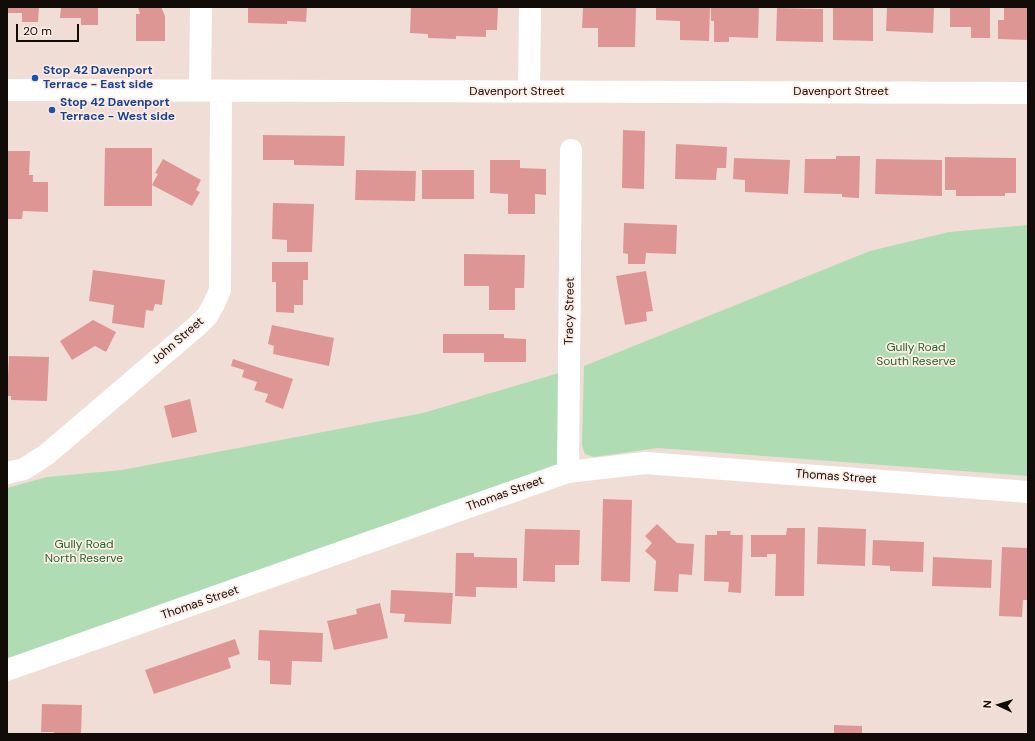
<!DOCTYPE html>
<html>
<head>
<meta charset="utf-8">
<style>
	body { margin:0 }
	#map { position:relative; width:1035px; height:741px; overflow:hidden; background:#f0ded6; font-family:"DM Sans",sans-serif }
	canvas { display:block }
	.frame { position:absolute; inset:0; border:8px solid #120c09; pointer-events:none }
	.north { position:absolute; left:979px; top:685px; width:40px; height:40px; -webkit-text-stroke:3px #feebe3; paint-order:stroke; rotate:274deg; font-size:11px; font-weight:700; line-height:16px; text-align:center; color:#120c09 }
	.north::after { content:''; display:block; margin:auto; width:14px; height:18px; background:#120c09; clip-path:polygon(50% 0,100% 100%,50% 72%,0 100%) }
	.scale { position:absolute; left:16px; top:24px; width:63px; height:18px; box-sizing:border-box; border:2px solid #120c09; border-top:0; padding-left:5px; font-size:12px; line-height:14px; white-space:nowrap; color:#120c09; -webkit-text-stroke:3px #feebe3; paint-order:stroke }
</style>
</head>
<body>
<div id="map">
<canvas width="1035" height="741"></canvas>
<div class="frame"></div>
<div class="north">N</div>
<div class="scale">20 m</div>
</div>
<script>
const ctx = document.querySelector('canvas').getContext('2d');
ctx.lineJoin = 'round';
function paint(path, color) {
  ctx.fillStyle = color;
  ctx.fill(path, 'evenodd');
}
function toPath(rows) {
  const path = new Path2D();
  for (const r of rows) {
    path.moveTo(r[0], r[1]);
    for (let i = 2; i < r.length; i += 2) path.lineTo(r[i], r[i + 1]);
  }
  return path;
}
function stroke(path, color, width, dash) {
  ctx.strokeStyle = color;
  ctx.lineWidth = width;
  ctx.lineCap = dash ? 'butt' : 'round';
  ctx.setLineDash(dash || []);
  ctx.stroke(path);
}
function label(font, color, halo, rows, align = 'center') {
  ctx.font = font + ' "DM Sans",sans-serif';
  ctx.lineWidth = 3.5;
  ctx.setLineDash([]);
  ctx.textBaseline = 'middle';
  ctx.strokeStyle = halo;
  ctx.fillStyle = color;
  for (const [text, x, y, turn = 0] of rows) {
    ctx.save();
    ctx.translate(x, y);
    ctx.rotate((+turn || 0) * Math.PI / 180);
    ctx.textAlign = isNaN(turn) ? turn : align;
    if (halo) ctx.strokeText(text, 0, 0);
    ctx.fillText(text, 0, 0);
    ctx.restore();
  }
}
paint(toPath([
	[1028,225,1028,476,658,448,594,457,585,454,582,445,584,366,870,251,949,232],
	[559,373,558,466,7,660,7,488,47,477,122,470,423,413]
]), '#afdcb2');
paint(toPath([
	[7,7,39,7,38,22,22,22,22,13,7,13],
	[61,7,98,7,98,25,81,25,81,18,60,18],
	[138,7,161,7,165,16,165,41,136,41,136,14,140,14],
	[248,7,307,7,306,22,287,21,287,24,248,23],
	[411,7,498,7,497,30,486,30,486,37,456,36,456,39,428,38,428,34,410,33],
	[583,7,636,7,635,47,598,47,598,28,582,28],
	[656,7,710,7,709,41,680,40,680,21,656,20],
	[711,7,759,7,758,38,729,37,729,42,714,42,714,21,711,21],
	[833,7,873,7,873,41,833,40],
	[887,7,934,7,933,33,886,31],
	[950,7,990,7,990,38,971,38,971,27,950,27],
	[1004,7,1028,7,1028,40,998,39,998,20,1004,20],
	[777,8,823,9,823,42,776,41],
	[623,130,645,131,644,189,622,188],
	[263,135,345,136,344,166,294,165,294,160,263,160],
	[676,144,727,147,726,168,717,168,716,180,675,179],
	[105,148,152,148,152,206,104,206],
	[8,151,30,151,29,175,33,175,33,182,48,182,48,212,23,211,22,219,7,219],
	[836,156,860,156,859,198,842,197,842,194,804,193,805,159,836,159],
	[945,157,1016,158,1016,193,1005,193,1005,196,956,196,956,190,945,190],
	[734,158,790,160,788,194,745,192,745,180,733,179],
	[163,159,201,180,196,190,200,192,192,206,152,185,158,174,155,173],
	[876,159,942,160,942,196,875,194],
	[490,160,520,160,520,168,546,169,546,195,535,194,535,214,508,214,508,194,490,193],
	[356,170,416,171,415,201,355,200],
	[422,170,474,170,474,199,422,199],
	[273,203,314,204,312,252,287,252,287,240,272,239],
	[624,223,677,225,676,254,646,253,645,264,628,264,628,254,623,253],
	[464,254,525,255,524,288,515,288,515,310,489,310,489,286,464,286],
	[272,262,308,262,308,280,303,280,303,305,294,305,294,313,276,312,276,282,272,282],
	[93,270,165,280,162,305,155,304,153,311,146,310,144,328,112,323,114,305,89,301],
	[646,271,653,311,646,312,647,321,625,325,616,276],
	[93,320,116,332,106,352,95,346,72,360,60,341],
	[272,325,334,338,329,366,273,354,274,346,268,344],
	[443,334,504,334,504,338,526,339,526,362,484,362,484,353,443,353],
	[9,356,49,357,47,401,11,400,11,396,7,396],
	[233,359,293,379,283,409,265,402,268,394,254,390,257,382,242,377,244,370,231,366],
	[190,399,197,432,172,438,164,406],
	[603,499,632,500,630,582,601,581],
	[657,524,677,543,694,544,692,575,679,574,678,592,654,591,656,561,645,551,652,543,645,536],
	[818,527,866,529,865,566,817,564],
	[787,528,805,528,804,596,775,596,776,554,767,554,767,557,751,557,751,535,786,535],
	[525,529,580,530,579,565,555,565,555,582,523,581],
	[717,531,731,531,730,535,743,535,741,593,728,592,729,582,704,581,705,535,717,535],
	[873,540,924,542,923,572,890,571,890,566,872,565],
	[1002,547,1028,548,1028,600,1023,600,1022,617,999,616],
	[456,553,474,553,474,557,517,558,517,588,476,587,476,597,455,596],
	[933,557,992,560,991,588,932,586],
	[391,590,453,593,451,624,404,622,405,614,390,613],
	[380,603,388,638,334,650,327,621,357,614,356,609],
	[259,630,323,633,322,662,292,661,291,685,270,684,270,661,258,660],
	[235,639,240,654,228,658,231,668,154,694,145,670],
	[42,704,82,705,81,734,54,734,54,732,41,732],
	[834,725,862,726,862,734,834,734]
]), '#de9695');
stroke(toPath([
	[7,90,1028,93],
	[200,91,201,7],
	[529,92,530,7],
	[568,472,571,150],
	[7,473,24,469,46,455,197,326,207,316,215,302,220,290,221,91],
	[7,670,568,472,645,463,1028,492]
]), '#fff', 22);
for (const [x, y, r, color] of [
	[35,78,4,"#1a4fb4"],
	[52,110,4,"#1a4fb4"]
]) {
  const dot = new Path2D();
  dot.arc(x, y, r, 0, 2 * Math.PI);
  ctx.fillStyle = color;
  ctx.fill(dot);
  stroke(dot, '#feebe3', 1.5);
}
label('bold 12px', '#164399', '#feebe3', [
	["Stop 42 Davenport",43,71],
	["Terrace - East side",43,85],
	["Stop 42 Davenport",60,103],
	["Terrace - West side",60,117]
], 'left');
label('12px', '#120c09', '#feebe3', [
	["Davenport Street",517,92],
	["Davenport Street",841,92],
	["Tracy Street",570,311,-89],
	["John Street",178,341,-41],
	["Thomas Street",836,477,4],
	["Thomas Street",505,494,-20],
	["Thomas Street",200,603,-19]
]);
label('12px', '#1f692d', '#feebe3', [
	["Gully Road",916,348],
	["South Reserve",916,362],
	["Gully Road",84,545],
	["North Reserve",84,559]
]);
</script>
</body>
</html>
